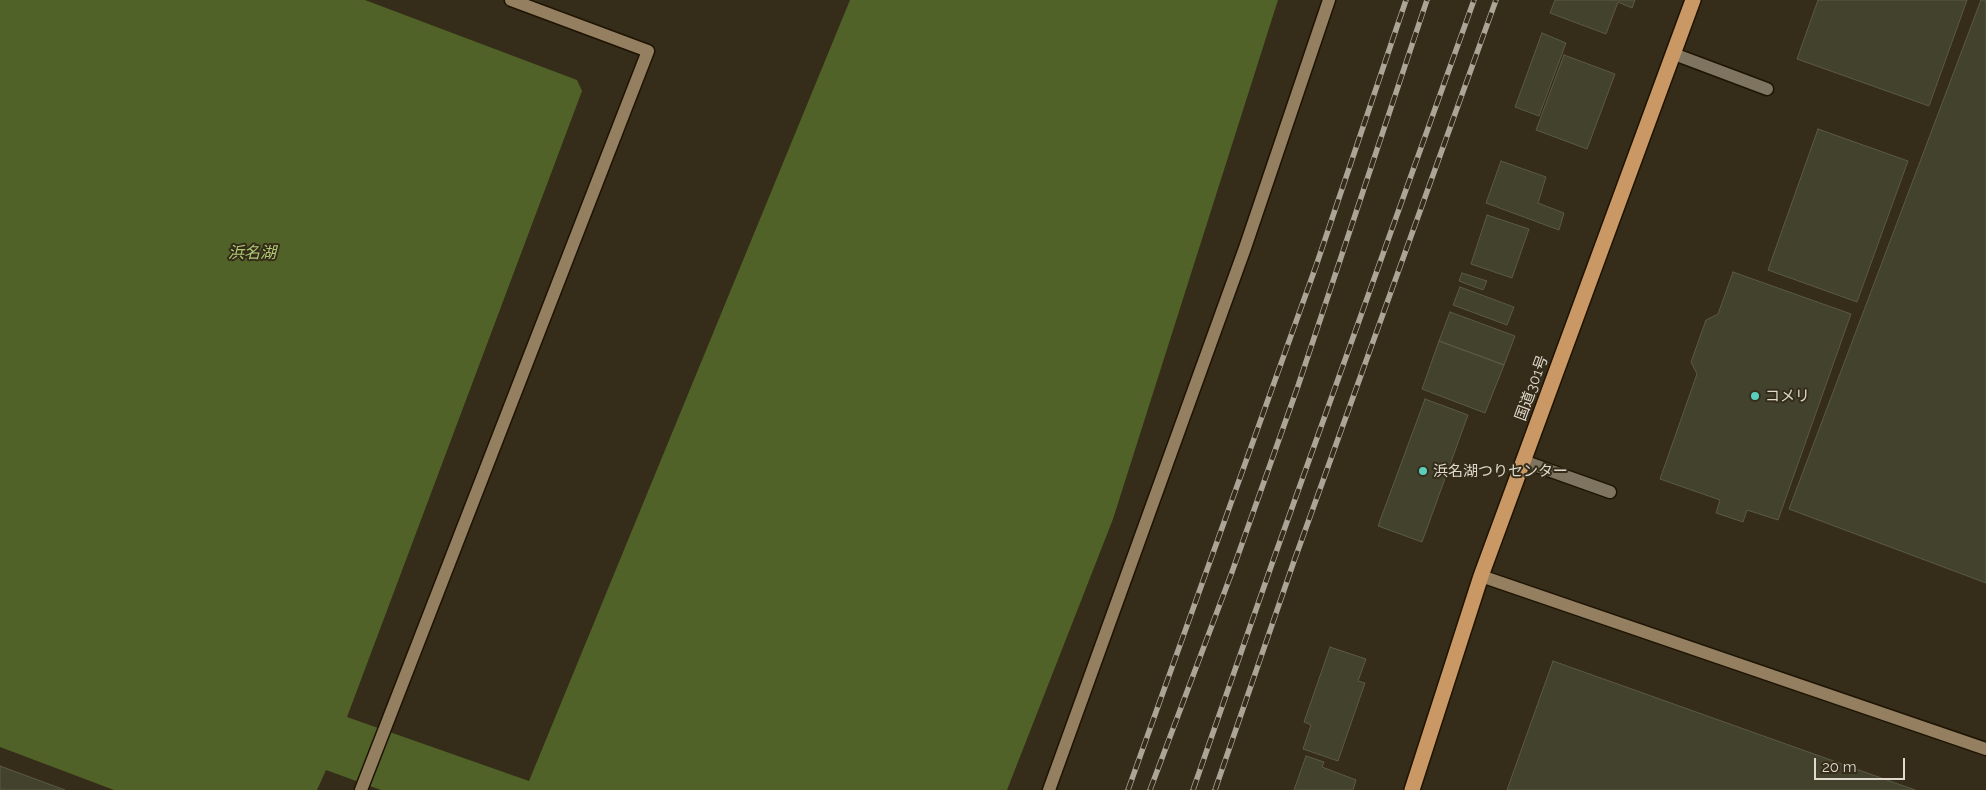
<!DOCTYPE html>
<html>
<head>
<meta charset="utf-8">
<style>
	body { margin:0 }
	#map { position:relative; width:1986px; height:790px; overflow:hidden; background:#352c19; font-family:Raleway,sans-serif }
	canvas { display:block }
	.scale { position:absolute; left:1814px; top:758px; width:91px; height:22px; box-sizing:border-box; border:2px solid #dfd9ce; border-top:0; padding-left:6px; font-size:15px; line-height:18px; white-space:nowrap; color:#dfd9ce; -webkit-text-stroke:4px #352c19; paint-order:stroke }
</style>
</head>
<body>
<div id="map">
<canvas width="1986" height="790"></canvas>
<div class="scale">20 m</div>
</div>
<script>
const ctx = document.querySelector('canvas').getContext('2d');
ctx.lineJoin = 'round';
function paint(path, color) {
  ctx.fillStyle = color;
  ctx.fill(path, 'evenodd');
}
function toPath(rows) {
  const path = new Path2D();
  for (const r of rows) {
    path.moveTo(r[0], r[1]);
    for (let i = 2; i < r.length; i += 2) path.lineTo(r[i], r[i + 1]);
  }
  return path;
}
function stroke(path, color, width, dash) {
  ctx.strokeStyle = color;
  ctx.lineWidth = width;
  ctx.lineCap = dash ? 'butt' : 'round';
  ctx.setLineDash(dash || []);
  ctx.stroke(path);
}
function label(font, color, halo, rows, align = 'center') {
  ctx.font = font + ' Raleway,"Noto Sans JP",sans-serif';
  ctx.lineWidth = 4;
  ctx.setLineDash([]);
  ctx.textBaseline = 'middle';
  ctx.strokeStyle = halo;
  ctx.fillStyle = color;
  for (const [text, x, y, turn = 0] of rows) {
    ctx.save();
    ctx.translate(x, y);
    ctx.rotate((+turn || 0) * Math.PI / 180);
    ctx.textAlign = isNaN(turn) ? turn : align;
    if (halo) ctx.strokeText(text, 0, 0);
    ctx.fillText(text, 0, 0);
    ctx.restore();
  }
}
paint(toPath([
	[0,0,365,0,577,80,582,91,347,717,529,781,850,0,1278,0,1113,519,1007,790,381,790,326,770,317,790,114,790,0,747]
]), '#506228');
const building = toPath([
	[1555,0,1635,0,1632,8,1618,2,1606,34,1550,13,1555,0],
	[1818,0,1967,0,1929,106,1797,59,1818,0],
	[1981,0,1986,0,1986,583,1789,509,1981,0],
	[1542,33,1566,43,1539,116,1515,107,1542,33],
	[1564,55,1615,74,1587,149,1536,130,1564,55],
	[1818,129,1908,161,1857,302,1768,270,1818,129],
	[1501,161,1546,177,1538,203,1564,213,1559,230,1486,203,1501,161],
	[1487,215,1529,229,1512,278,1471,264,1487,215],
	[1733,272,1851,314,1778,520,1747,510,1743,522,1716,513,1720,500,1660,479,1697,374,1691,362,1706,320,1718,314,1733,272],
	[1462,273,1487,281,1483,290,1459,281,1462,273],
	[1460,287,1514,307,1507,325,1453,305,1460,287],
	[1450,312,1515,336,1504,365,1439,341,1450,312],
	[1439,341,1504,365,1485,413,1422,389,1439,341],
	[1425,399,1468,415,1422,542,1378,526,1425,399],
	[1330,647,1366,659,1358,681,1365,683,1338,761,1303,749,1311,725,1304,722,1330,647],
	[1553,661,1915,790,1507,790,1553,661],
	[1306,756,1324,762,1322,767,1356,780,1353,790,1294,790,1306,756],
	[0,766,65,790,0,790,0,766]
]);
paint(building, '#43422c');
stroke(building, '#5b5a44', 1);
const lane = toPath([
	[1674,54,1767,89],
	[1523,461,1610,492]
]);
const secondary = toPath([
	[1481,576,1986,749],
	[361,790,648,51,511,0],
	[1049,790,1245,248,1329,0]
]);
const highway = toPath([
	[1412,790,1481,576,1693,0]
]);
stroke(lane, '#1d1403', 15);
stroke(secondary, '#1d1403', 15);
stroke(highway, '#1d1403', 18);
stroke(lane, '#7e745f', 12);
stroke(secondary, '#957f61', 12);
stroke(highway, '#ca9865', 15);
const rail = toPath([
	[1128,790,1316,266,1406,0],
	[1150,790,1232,572,1298,386,1427,0],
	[1193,790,1274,558,1474,0],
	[1215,790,1293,564,1496,0]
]);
stroke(rail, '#aca597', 5.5);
stroke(rail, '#352c19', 4, [11]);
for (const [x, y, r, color] of [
	[1755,396,5,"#5acebd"],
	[1423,471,5,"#5acebd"]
]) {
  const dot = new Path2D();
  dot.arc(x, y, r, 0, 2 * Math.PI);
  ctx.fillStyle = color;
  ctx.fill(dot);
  stroke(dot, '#352c19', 2);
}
label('15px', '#dfd9ce', '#352c19', [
	["国道301号",1532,388,-70]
]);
label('15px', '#dfd9ce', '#352c19', [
	["コメリ",1765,396],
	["浜名湖つりセンター",1433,471]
], 'left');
label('italic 16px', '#aecb75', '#352c19', [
	["浜名湖",252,253]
]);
</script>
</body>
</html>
